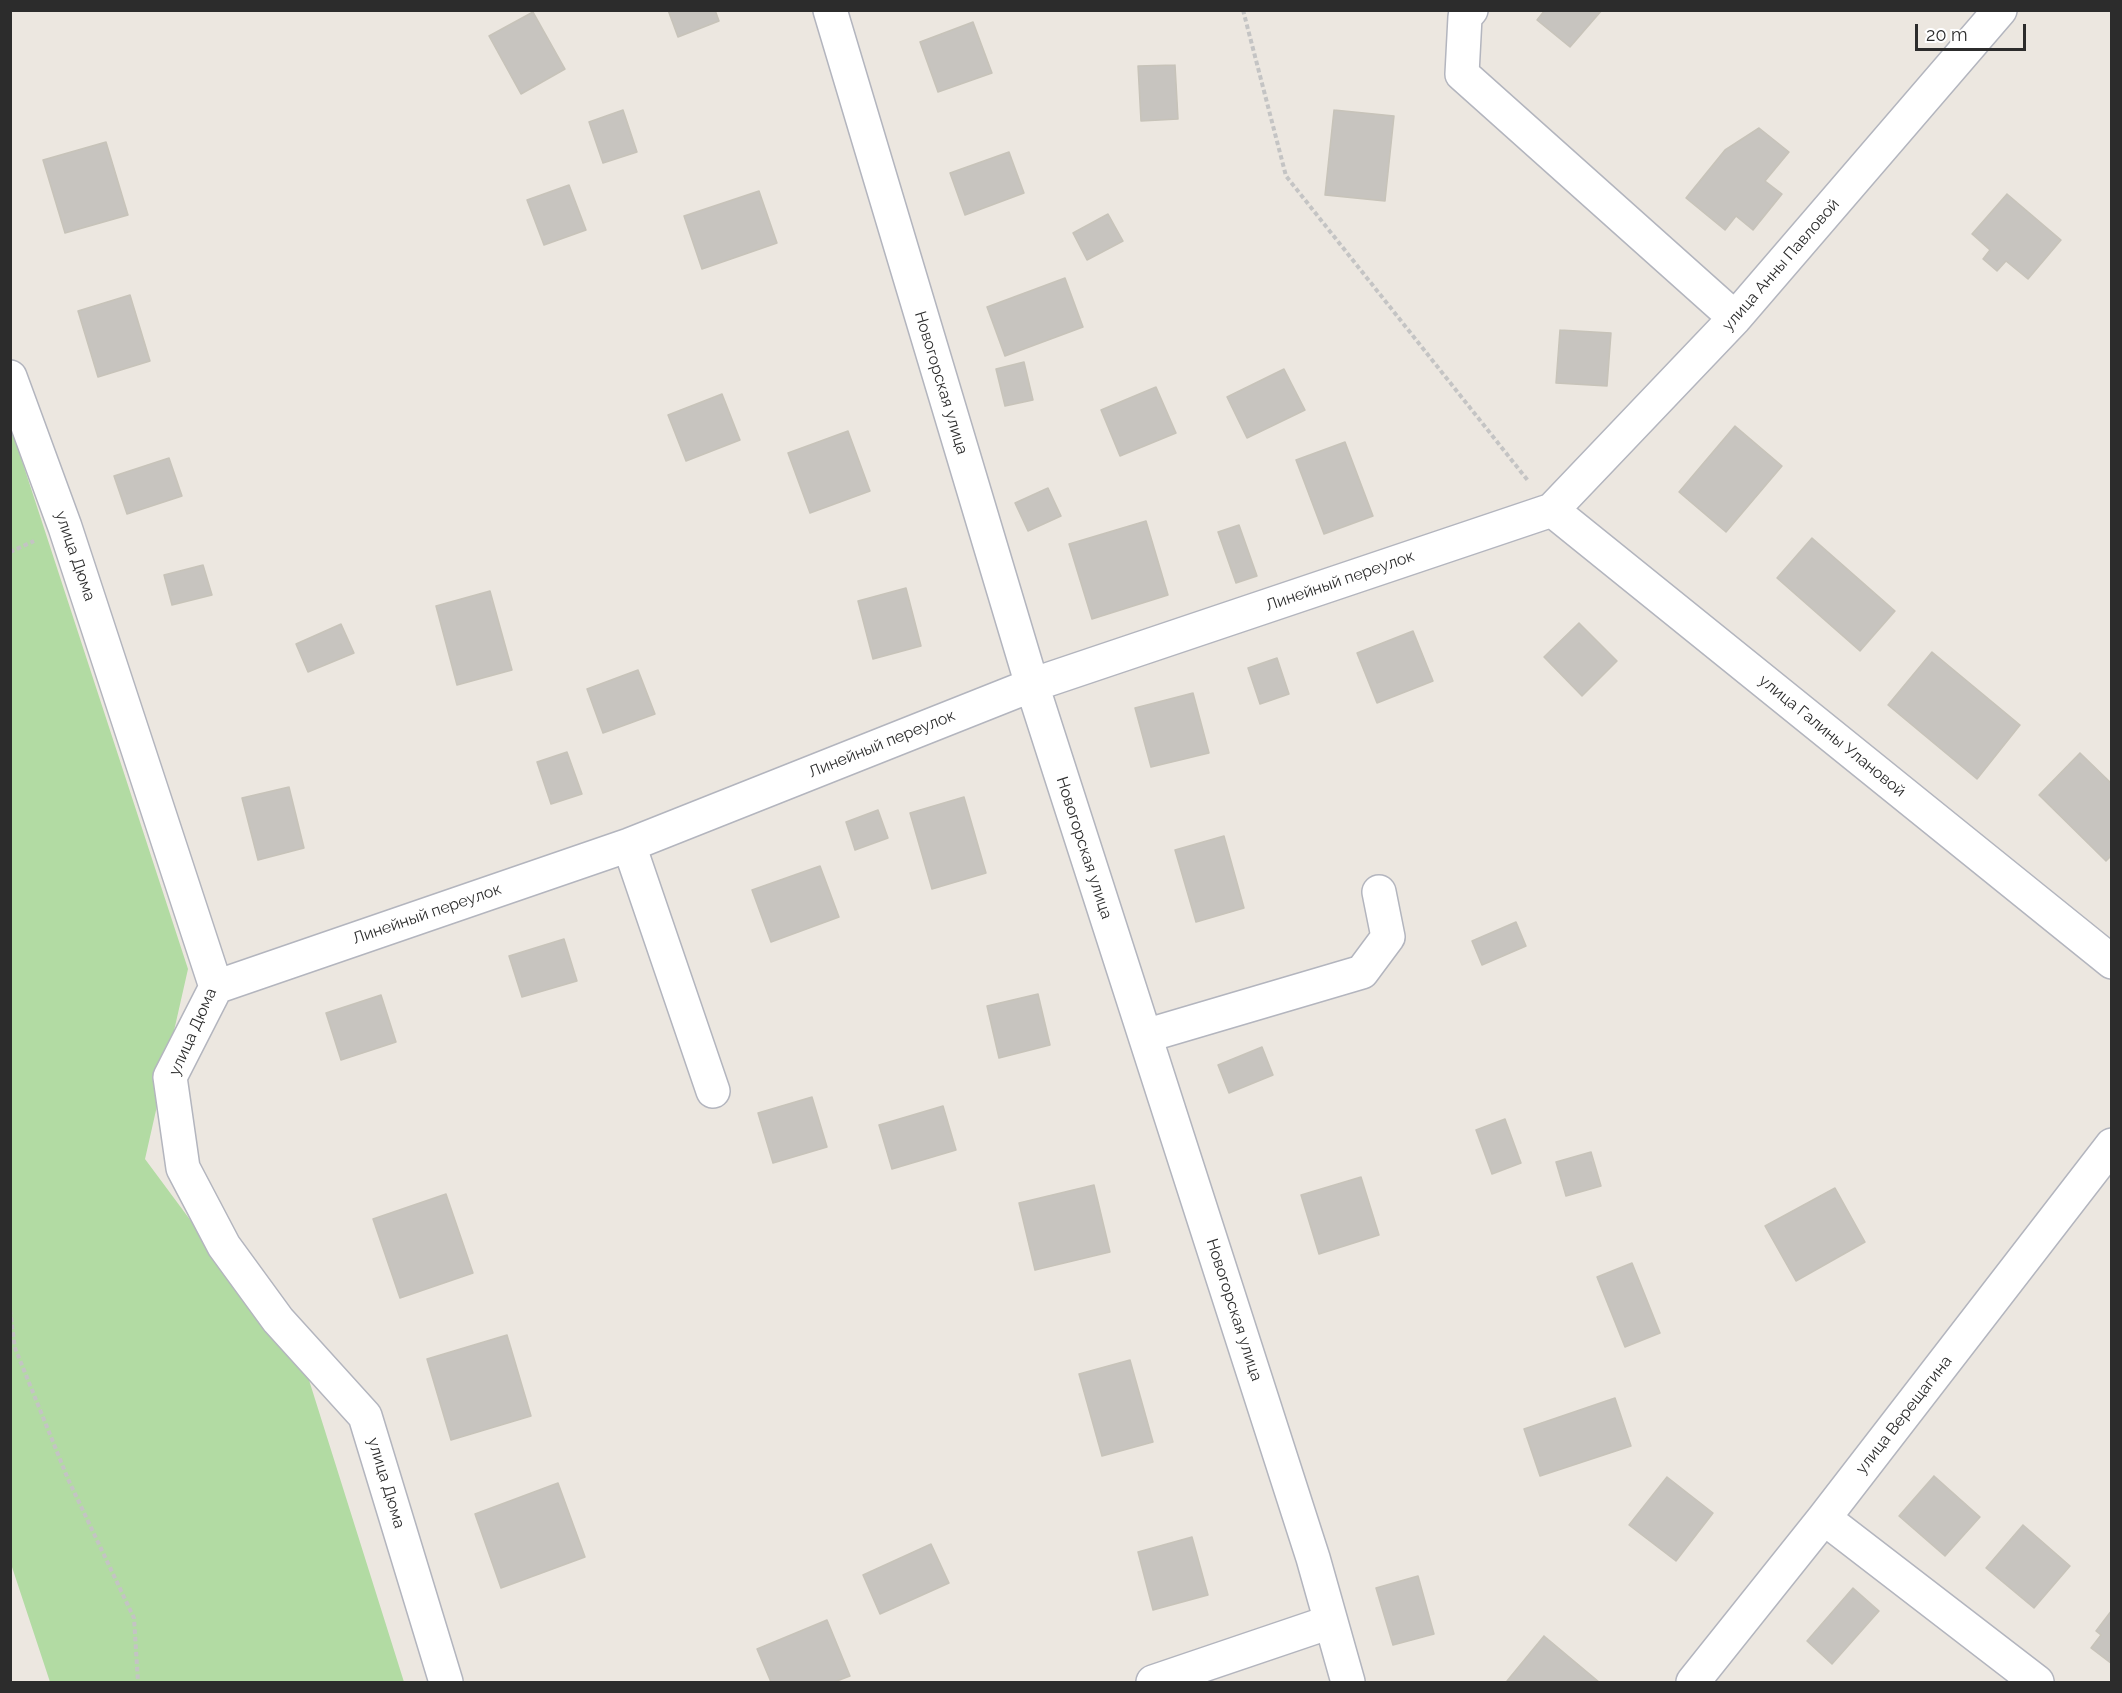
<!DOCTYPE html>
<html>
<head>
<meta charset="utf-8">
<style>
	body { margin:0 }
	#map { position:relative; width:2122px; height:1693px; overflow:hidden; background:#ece7e0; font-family:Raleway,sans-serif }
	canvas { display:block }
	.frame { position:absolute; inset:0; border:12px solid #2c2c2c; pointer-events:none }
	.scale { position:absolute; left:1915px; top:24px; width:111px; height:27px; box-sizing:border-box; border:3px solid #2c2c2c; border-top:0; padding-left:8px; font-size:18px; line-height:21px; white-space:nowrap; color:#2c2c2c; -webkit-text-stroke:4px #fff; paint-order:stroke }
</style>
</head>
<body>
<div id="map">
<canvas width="2122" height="1693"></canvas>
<div class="frame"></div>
<div class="scale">20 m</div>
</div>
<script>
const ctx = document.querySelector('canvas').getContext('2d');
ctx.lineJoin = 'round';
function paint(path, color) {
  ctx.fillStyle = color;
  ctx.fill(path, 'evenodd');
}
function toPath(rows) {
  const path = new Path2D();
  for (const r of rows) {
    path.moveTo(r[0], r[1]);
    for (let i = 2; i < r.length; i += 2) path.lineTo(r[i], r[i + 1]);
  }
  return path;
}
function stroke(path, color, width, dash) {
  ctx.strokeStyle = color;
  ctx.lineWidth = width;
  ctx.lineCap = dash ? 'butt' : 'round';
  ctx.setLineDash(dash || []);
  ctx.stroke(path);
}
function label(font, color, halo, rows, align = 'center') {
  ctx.font = font + ' Raleway,sans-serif';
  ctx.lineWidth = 5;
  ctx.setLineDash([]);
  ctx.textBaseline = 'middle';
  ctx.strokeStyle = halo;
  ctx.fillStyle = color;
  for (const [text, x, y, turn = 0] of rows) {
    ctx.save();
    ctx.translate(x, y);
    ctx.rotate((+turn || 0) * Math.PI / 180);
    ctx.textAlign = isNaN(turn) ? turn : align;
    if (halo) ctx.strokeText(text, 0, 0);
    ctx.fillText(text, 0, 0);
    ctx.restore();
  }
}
paint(toPath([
	[10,424,188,969,145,1159,309,1380,404,1682,50,1682,11,1564]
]), '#b2dba3');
const building = toPath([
	[668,10,715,10,719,21,678,37,668,10],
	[1545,10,1602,10,1570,47,1537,20,1545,10],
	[533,12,565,69,521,94,489,36,533,12],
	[973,22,992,73,938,92,920,42,973,22],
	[1175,65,1178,119,1141,121,1138,66,1175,65],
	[623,110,637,152,603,163,589,122,623,110],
	[1334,110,1394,116,1385,201,1325,195,1334,110],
	[1759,128,1789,152,1765,181,1782,194,1753,230,1736,216,1725,230,1686,198,1725,150,1759,128],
	[106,142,128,215,65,233,43,160,106,142],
	[1009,152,1024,193,965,215,950,173,1009,152],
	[569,185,586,230,544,245,527,200,569,185],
	[759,191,777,243,702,269,684,216,759,191],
	[2007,194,2061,240,2028,279,2006,261,1997,271,1983,259,1990,250,1972,234,2007,194],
	[1108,214,1123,241,1087,260,1073,233,1108,214],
	[1065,278,1083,327,1005,356,987,307,1065,278],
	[130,295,150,361,98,377,78,311,130,295],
	[1560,330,1611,333,1607,386,1556,383,1560,330],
	[1024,362,1033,400,1005,406,996,369,1024,362],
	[1284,369,1305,410,1247,438,1227,397,1284,369],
	[1156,387,1176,433,1120,456,1101,410,1156,387],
	[722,394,740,440,686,461,668,415,722,394],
	[1735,426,1782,466,1726,532,1679,492,1735,426],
	[848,431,870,491,810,513,788,453,848,431],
	[1345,442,1373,516,1324,534,1296,460,1345,442],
	[169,458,182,496,127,514,114,476,169,458],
	[1048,488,1061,516,1028,531,1015,503,1048,488],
	[1146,521,1168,595,1092,619,1069,544,1146,521],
	[1239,525,1257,576,1236,583,1218,532,1239,525],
	[1812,538,1895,611,1860,651,1777,578,1812,538],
	[203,565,212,595,172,605,164,575,203,565],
	[906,588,921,646,873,659,858,601,906,588],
	[490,591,512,670,457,685,436,606,490,591],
	[1579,623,1617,661,1582,696,1544,657,1579,623],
	[341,624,354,653,308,672,296,644,341,624],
	[1413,631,1433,681,1377,703,1357,653,1413,631],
	[1932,652,2020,725,1977,779,1888,705,1932,652],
	[1277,658,1289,694,1260,704,1248,668,1277,658],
	[638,670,655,714,603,733,587,689,638,670],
	[1193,693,1209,753,1151,767,1135,708,1193,693],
	[567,752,582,794,551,804,537,762,567,752],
	[2080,753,2112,784,2112,855,2106,861,2039,795,2080,753],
	[289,787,304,848,258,860,242,798,289,787],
	[964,797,986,873,932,889,910,813,964,797],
	[878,810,888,838,855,850,846,822,878,810],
	[1224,836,1244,908,1196,922,1175,850,1224,836],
	[820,866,839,917,771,942,752,890,820,866],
	[1516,922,1526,946,1482,965,1472,941,1516,922],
	[564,939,577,981,522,997,509,956,564,939],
	[1038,994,1050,1045,999,1058,987,1006,1038,994],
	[381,995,396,1042,341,1060,326,1013,381,995],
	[1262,1047,1273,1075,1229,1093,1218,1065,1262,1047],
	[812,1097,827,1147,773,1163,758,1113,812,1097],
	[943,1106,956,1150,892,1169,879,1125,943,1106],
	[1505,1119,1521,1163,1492,1174,1476,1130,1505,1119],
	[1591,1152,1601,1186,1566,1196,1556,1162,1591,1152],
	[1361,1177,1379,1235,1319,1254,1301,1195,1361,1177],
	[1094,1185,1110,1252,1035,1270,1019,1203,1094,1185],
	[1835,1188,1865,1242,1796,1281,1765,1226,1835,1188],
	[446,1194,473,1273,400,1298,373,1219,446,1194],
	[1632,1263,1660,1333,1625,1347,1597,1277,1632,1263],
	[507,1335,531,1416,451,1440,427,1359,507,1335],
	[1130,1360,1153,1442,1102,1456,1079,1374,1130,1360],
	[1615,1398,1631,1446,1540,1476,1524,1429,1615,1398],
	[1934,1476,1980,1517,1945,1556,1899,1516,1934,1476],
	[1667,1477,1713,1513,1676,1561,1629,1525,1667,1477],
	[558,1483,585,1557,501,1588,475,1514,558,1483],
	[2023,1525,2070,1566,2034,1608,1986,1568,2023,1525],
	[1192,1537,1208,1595,1153,1610,1138,1552,1192,1537],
	[931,1544,949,1583,880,1614,863,1575,931,1544],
	[1418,1576,1434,1634,1393,1645,1376,1588,1418,1576],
	[1853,1588,1879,1611,1832,1664,1807,1641,1853,1588],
	[2112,1610,2112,1664,2091,1648,2101,1635,2096,1631,2112,1610],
	[827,1620,850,1676,834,1682,771,1682,757,1649,827,1620],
	[1544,1636,1599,1682,1509,1682,1507,1681,1544,1636]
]);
paint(building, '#c7c4bf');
stroke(building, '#c7c3b9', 1.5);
const minor = toPath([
	[830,10,1032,685,1313,1558,1348,1682],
	[1471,10,1465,17,1462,74,1735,318],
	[10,377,65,527,216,987,170,1077,183,1168,224,1246,278,1320,365,1416,446,1682],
	[1552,510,2112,962],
	[629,845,713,1091],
	[216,987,629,845,1032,685,1552,510,1735,318,2000,10],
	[1145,1036,1362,972,1388,937,1379,892],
	[1824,1518,2037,1682],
	[1153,1682,1330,1622],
	[1693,1682,1824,1518,2112,1145]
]);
stroke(minor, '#b3b5be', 36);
stroke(toPath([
	[1243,10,1286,176,1529,482],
	[10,552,34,541],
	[10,1310,15,1348,68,1479,134,1618,138,1682]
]), '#c4c4c4', 4, [4.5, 3]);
stroke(minor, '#fff', 33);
label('16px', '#2c2c2c', '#fff', [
	["улица Анны Павловой",1781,265,-49],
	["Новогорская улица",941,383,73],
	["улица Дюма",75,556,71],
	["Линейный переулок",1340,581,-19],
	["улица Галины Улановой",1832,736,39],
	["Линейный переулок",882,744,-22],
	["Новогорская улица",1084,848,72],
	["Линейный переулок",427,914,-19],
	["улица Дюма",193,1032,-66],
	["Новогорская улица",1234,1310,72],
	["улица Верещагина",1904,1415,-52],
	["улица Дюма",386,1483,73]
]);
</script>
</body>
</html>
